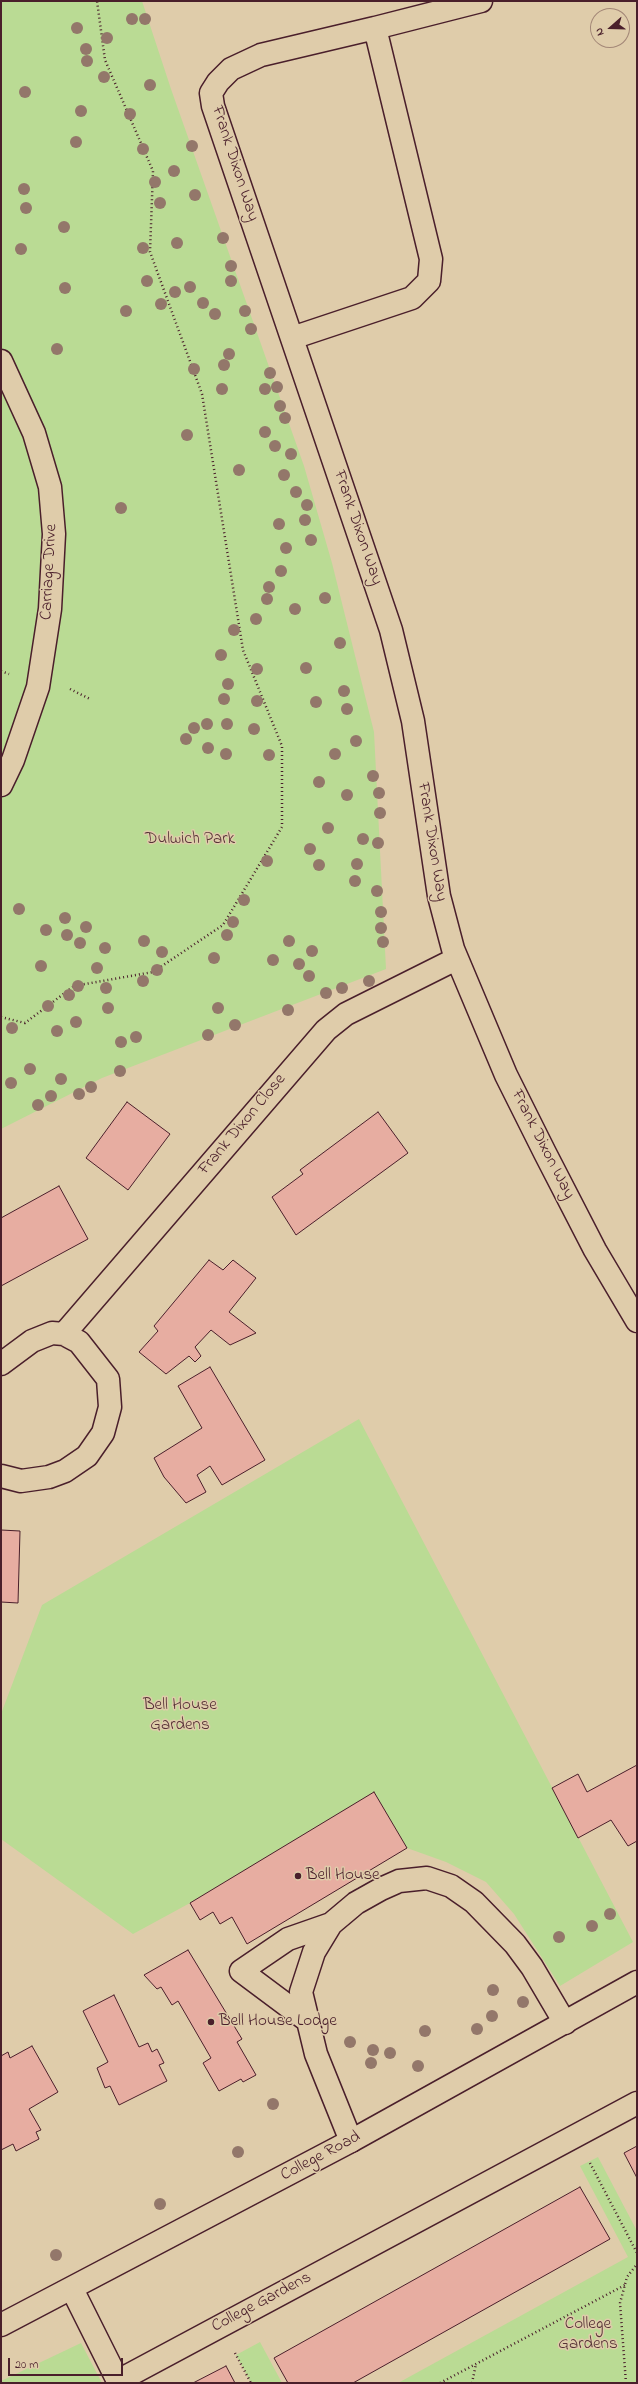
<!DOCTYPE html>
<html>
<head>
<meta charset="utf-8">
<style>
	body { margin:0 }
	#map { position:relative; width:638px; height:2384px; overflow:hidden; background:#dfccaa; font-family:"Indie Flower",sans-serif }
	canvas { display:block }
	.frame { position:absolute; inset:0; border:2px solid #4a1f2b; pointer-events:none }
	.north { position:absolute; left:590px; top:8px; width:40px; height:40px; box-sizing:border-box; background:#dfccaa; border:1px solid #a38777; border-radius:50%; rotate:250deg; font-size:11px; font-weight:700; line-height:16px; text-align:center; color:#4a1f2b }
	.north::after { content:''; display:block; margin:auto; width:14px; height:18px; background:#4a1f2b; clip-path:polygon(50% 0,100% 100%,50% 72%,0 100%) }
	.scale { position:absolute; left:8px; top:2358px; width:115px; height:18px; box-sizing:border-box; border:2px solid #4a1f2b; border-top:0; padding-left:5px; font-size:12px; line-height:14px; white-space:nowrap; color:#4a1f2b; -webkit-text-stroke:3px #dfccaa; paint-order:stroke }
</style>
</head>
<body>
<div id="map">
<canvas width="638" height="2384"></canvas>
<div class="frame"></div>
<div class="north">N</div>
<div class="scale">20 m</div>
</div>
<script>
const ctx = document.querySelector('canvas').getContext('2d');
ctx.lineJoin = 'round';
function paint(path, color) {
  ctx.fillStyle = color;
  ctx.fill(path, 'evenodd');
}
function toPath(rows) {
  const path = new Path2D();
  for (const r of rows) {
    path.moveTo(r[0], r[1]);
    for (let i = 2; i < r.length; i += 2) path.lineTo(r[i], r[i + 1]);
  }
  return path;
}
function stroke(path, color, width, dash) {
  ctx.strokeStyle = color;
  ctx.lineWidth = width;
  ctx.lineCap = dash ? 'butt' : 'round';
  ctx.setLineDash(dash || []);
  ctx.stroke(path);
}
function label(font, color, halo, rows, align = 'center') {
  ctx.font = font + ' "Indie Flower",sans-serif';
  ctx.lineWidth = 3;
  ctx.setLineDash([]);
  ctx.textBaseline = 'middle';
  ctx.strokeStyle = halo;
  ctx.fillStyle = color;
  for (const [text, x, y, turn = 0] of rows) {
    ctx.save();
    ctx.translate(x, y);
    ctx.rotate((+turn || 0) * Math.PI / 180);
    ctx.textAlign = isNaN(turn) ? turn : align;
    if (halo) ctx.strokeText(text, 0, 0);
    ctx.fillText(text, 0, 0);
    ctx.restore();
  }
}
paint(toPath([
	[1,1,142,1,171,89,304,466,332,563,374,732,386,969,102,1078,1,1129],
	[359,1419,633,1942,560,1986,514,1914,486,1882,446,1862,407,1848,374,1793,190,1903,133,1934,1,1839,1,1714,42,1605],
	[598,2157,637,2231,637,2383,398,2383,628,2257,580,2166],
	[260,2342,282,2383,251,2383,236,2355],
	[81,2343,102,2383,1,2383,1,2381]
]), '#badb94');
const building = toPath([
	[127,1102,170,1134,128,1190,86,1158,127,1102],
	[378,1112,408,1153,296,1235,272,1197,303,1174,300,1170,378,1112],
	[59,1186,88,1239,1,1286,1,1218,59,1186],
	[209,1260,223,1270,233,1260,256,1278,229,1312,256,1333,230,1345,211,1330,195,1347,201,1356,195,1362,189,1356,166,1374,139,1352,158,1331,154,1326,209,1260],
	[210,1367,265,1460,222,1485,210,1466,197,1475,206,1492,186,1503,164,1477,154,1458,202,1428,178,1386,210,1367],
	[1,1530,20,1531,18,1603,1,1602,1,1530],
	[637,1765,637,1841,628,1846,611,1820,578,1838,552,1788,578,1774,587,1792,637,1765],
	[374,1792,407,1848,247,1944,232,1917,220,1924,213,1912,200,1920,190,1903,374,1792],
	[188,1950,242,2039,237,2042,256,2075,243,2082,241,2079,219,2091,203,2063,211,2058,178,2001,172,2005,161,1987,157,1989,144,1975,188,1950],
	[114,1995,139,2047,148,2043,152,2052,157,2049,164,2063,159,2065,167,2081,119,2105,110,2086,105,2088,97,2068,108,2062,83,2011,114,1995],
	[32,2046,58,2092,29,2109,41,2130,36,2132,39,2139,16,2151,13,2144,1,2150,1,2056,8,2052,10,2058,32,2046],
	[637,2146,637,2178,624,2153,637,2146],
	[580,2187,610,2239,353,2383,288,2383,274,2358,580,2187],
	[226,2366,235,2383,193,2383,226,2366]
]);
paint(building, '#e7ada1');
stroke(building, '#4a1f2b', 1);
const service = toPath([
	[1,361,34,433,50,487,54,534,50,609,38,687,13,760,1,785],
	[308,2021,241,1971,288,1939,331,1924],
	[351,2141,316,2054,301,1992,314,1952,331,1924,356,1903,381,1889,399,1881,427,1878,451,1886,474,1902,515,1944,532,1967,565,2023]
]);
const minor = toPath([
	[375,28,481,1],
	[292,338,412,298,429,281,431,259,375,28,261,55,231,69,218,82,211,93,213,106,391,630,413,721,439,896,453,949,506,1075,545,1153,595,1250,637,1321],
	[64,1334,326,1030,346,1014,456,959],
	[1,1364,32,1341,52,1333,64,1334,79,1342,108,1379,110,1407,103,1433,87,1456,65,1471,49,1477,21,1481,1,1476],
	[72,2289,119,2383],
	[118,2381,637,2103]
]);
const tertiary = toPath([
	[1,2325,351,2141,637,1982]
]);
stroke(service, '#4a1f2b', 25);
stroke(minor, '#4a1f2b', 25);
stroke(tertiary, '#4a1f2b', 25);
stroke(toPath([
	[1,671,9,674],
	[70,689,90,699],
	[1,1017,25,1023,74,986,153,972,223,925,282,827,282,746,243,650,202,394,150,252,153,171,105,60,97,1],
	[590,2163,637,2253],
	[235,2353,251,2383],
	[440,2383,625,2285],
	[472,2383,476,2364],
	[626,2383,620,2303,627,2277,637,2264]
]), '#4a1f2b', 2.5, [1, 3]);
stroke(service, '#dfccaa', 22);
stroke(minor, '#dfccaa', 22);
stroke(tertiary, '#dfccaa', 22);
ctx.fillStyle = '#93776a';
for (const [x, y] of [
	[132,19],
	[145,19],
	[77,28],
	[107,38],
	[86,49],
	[87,61],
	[104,77],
	[150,85],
	[25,92],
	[81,111],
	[130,114],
	[76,142],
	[192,146],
	[143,149],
	[174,171],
	[155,182],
	[24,189],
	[195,195],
	[160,203],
	[26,208],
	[64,227],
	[223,238],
	[177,243],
	[143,248],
	[21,249],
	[231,266],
	[147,281],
	[231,281],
	[190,287],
	[65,288],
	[175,292],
	[203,303],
	[161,304],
	[126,311],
	[245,311],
	[215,314],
	[251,329],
	[57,349],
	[229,354],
	[224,365],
	[194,369],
	[270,373],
	[277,387],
	[222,389],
	[265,389],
	[280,406],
	[285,418],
	[265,432],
	[187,435],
	[275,446],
	[291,454],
	[239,470],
	[284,475],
	[296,492],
	[307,505],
	[121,508],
	[305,520],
	[279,524],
	[311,540],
	[286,548],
	[281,571],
	[269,587],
	[325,598],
	[267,599],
	[295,609],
	[256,619],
	[234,630],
	[340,643],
	[221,655],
	[306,668],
	[257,669],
	[228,684],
	[344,691],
	[224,699],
	[257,701],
	[316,702],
	[347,709],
	[207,724],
	[227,724],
	[194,728],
	[254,729],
	[186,739],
	[356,741],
	[208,748],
	[226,754],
	[335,754],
	[269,755],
	[373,776],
	[319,782],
	[379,793],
	[347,795],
	[380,813],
	[328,828],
	[363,839],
	[378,843],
	[310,849],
	[267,861],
	[357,864],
	[319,865],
	[355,881],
	[377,891],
	[244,900],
	[19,909],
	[381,912],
	[65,918],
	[233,922],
	[86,927],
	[381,928],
	[46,930],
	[67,935],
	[227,935],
	[144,941],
	[289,941],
	[383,942],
	[80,943],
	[105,948],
	[312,951],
	[162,952],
	[214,958],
	[273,960],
	[299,964],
	[41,966],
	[97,968],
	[157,970],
	[309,976],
	[143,981],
	[369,981],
	[78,986],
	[106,988],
	[342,988],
	[326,993],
	[69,995],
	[48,1006],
	[108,1008],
	[218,1008],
	[288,1010],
	[76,1022],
	[235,1025],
	[12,1028],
	[57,1031],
	[208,1035],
	[136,1037],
	[121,1042],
	[30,1069],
	[120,1071],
	[61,1079],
	[11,1083],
	[91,1087],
	[79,1094],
	[51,1096],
	[38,1105],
	[610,1914],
	[592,1926],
	[559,1937],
	[493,1990],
	[523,2002],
	[492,2016],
	[477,2029],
	[425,2031],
	[350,2042],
	[373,2050],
	[390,2053],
	[371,2063],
	[418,2066],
	[273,2104],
	[238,2152],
	[160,2204],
	[56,2255]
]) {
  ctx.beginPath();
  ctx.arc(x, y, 6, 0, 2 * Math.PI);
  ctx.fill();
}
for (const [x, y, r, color] of [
	[298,1876,4,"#4a1f2b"],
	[211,2022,4,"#4a1f2b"]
]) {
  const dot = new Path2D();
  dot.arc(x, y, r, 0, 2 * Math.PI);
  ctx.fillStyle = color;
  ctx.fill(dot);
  stroke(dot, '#dfccaa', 1.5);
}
label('17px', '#4a1f2b', '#dfccaa', [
	["Frank Dixon Way",234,164,72],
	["Frank Dixon Way",357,528,71],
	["Carriage Drive",50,572,-87],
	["Frank Dixon Way",431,842,81],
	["Frank Dixon Close",243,1125,-50],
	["Frank Dixon Way",542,1145,63],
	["College Road",321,2157,-28],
	["College Gardens",262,2303,-28]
]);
label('17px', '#553236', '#dfccaa', [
	["Dulwich Park",190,840],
	["Bell House",180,1706],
	["Gardens",180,1726],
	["College",588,2325],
	["Gardens",588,2345]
]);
label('17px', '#4a1f2b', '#dfccaa', [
	["Bell House",306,1876],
	["Bell House Lodge",219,2022]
], 'left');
</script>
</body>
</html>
